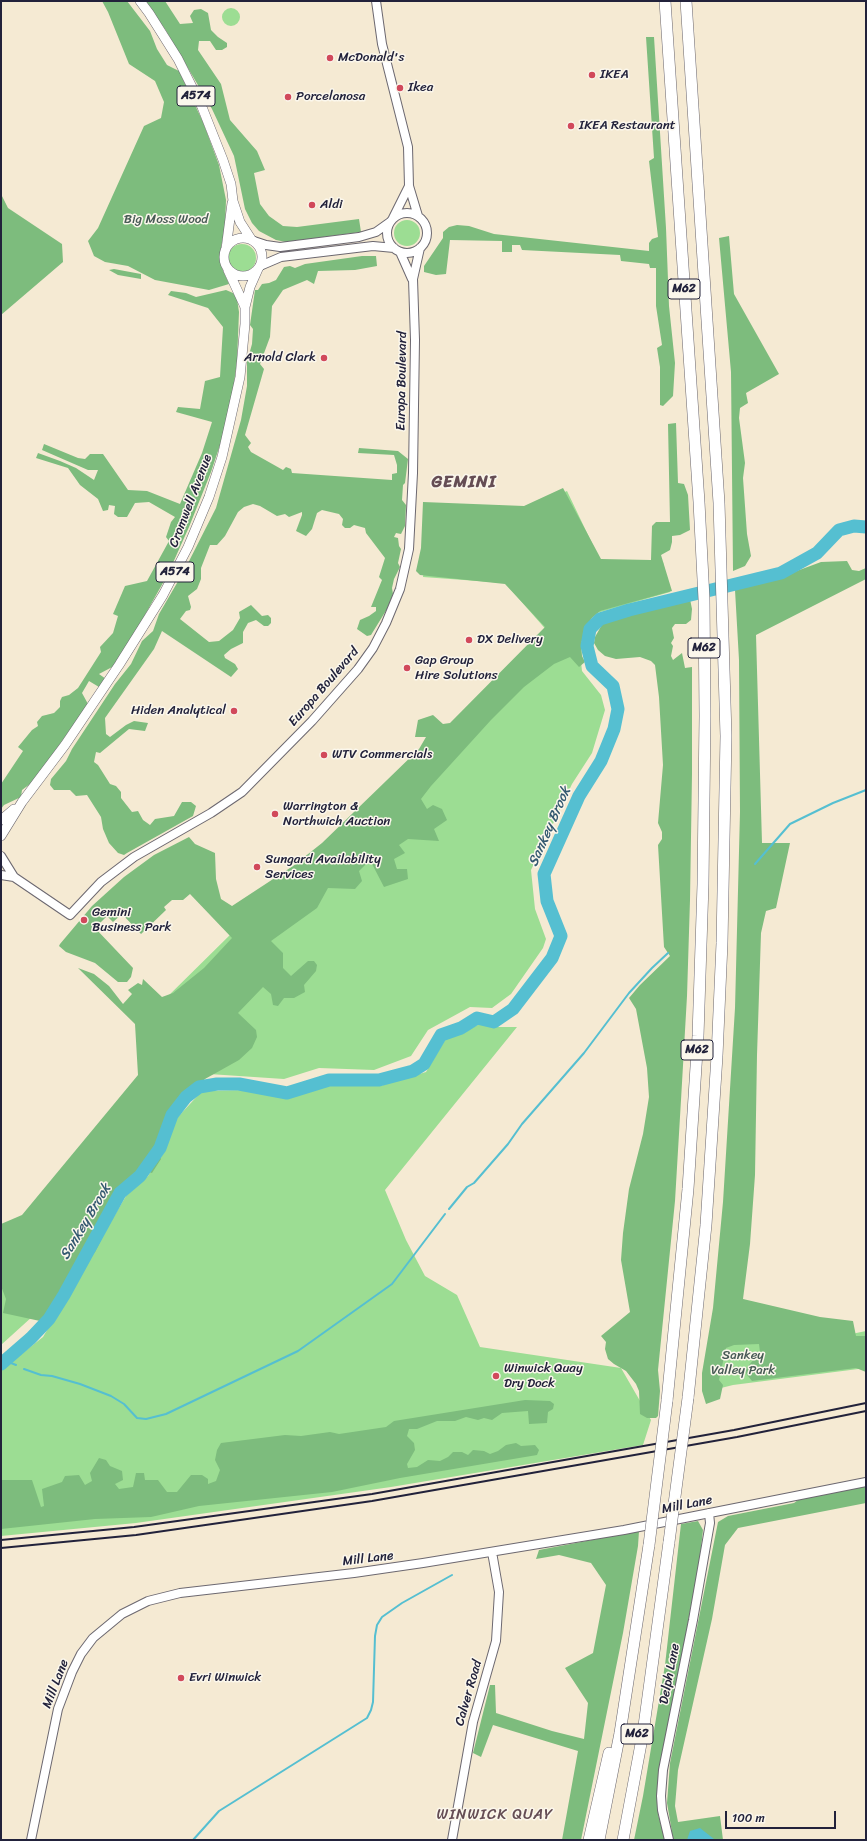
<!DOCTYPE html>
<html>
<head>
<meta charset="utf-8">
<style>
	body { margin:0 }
	#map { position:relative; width:867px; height:1841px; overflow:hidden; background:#f5ead3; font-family:Sriracha,sans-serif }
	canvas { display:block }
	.frame { position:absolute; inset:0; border:2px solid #22223b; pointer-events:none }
	.scale { position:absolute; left:725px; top:1811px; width:111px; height:18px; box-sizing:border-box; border:2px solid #22223b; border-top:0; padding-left:5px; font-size:12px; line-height:14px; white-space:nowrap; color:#22223b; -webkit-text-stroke:3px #fbf7ec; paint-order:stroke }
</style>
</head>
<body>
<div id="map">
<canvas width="867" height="1841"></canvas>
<div class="frame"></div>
<div class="scale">100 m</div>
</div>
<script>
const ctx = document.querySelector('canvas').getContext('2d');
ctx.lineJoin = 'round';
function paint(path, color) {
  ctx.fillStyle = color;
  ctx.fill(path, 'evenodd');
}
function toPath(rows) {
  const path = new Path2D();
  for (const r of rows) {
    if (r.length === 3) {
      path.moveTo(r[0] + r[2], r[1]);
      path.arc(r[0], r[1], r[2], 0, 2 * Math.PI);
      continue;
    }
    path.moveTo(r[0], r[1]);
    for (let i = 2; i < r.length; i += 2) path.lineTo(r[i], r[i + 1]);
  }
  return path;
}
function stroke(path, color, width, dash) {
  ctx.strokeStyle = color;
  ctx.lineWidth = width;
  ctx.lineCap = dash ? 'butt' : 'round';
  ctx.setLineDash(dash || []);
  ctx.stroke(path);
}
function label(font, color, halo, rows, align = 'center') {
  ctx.font = font + ' Sriracha,sans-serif';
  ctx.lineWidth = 3;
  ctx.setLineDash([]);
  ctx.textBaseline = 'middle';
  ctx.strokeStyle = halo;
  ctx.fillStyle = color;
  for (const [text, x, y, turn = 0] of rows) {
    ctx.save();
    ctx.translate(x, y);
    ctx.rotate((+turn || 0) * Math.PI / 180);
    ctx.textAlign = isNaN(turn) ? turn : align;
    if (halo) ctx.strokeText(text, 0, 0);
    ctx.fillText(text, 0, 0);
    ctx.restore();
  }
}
paint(toPath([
	[231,17,9],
	[407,233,13],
	[242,258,14],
	[567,491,600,560,663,562,670,592,590,615,579,643,582,671,601,695,605,710,592,753,572,784,531,870,535,909,546,939,543,948,511,994,492,1008,470,1007,428,1030,411,1056,374,1070,319,1068,284,1079,194,1073,33,1316,1,1345,1,1230,22,1221,143,1079,160,1004,234,931,454,734,549,633,505,583,423,577,430,507,523,511],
	[480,1024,495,1027,517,1027,385,1190,406,1240,425,1276,457,1295,480,1347,621,1368,651,1420,643,1445,391,1487,136,1523,1,1536,1,1370,43,1337,126,1196,148,1176,165,1151,177,1118,202,1091,245,1090,287,1098,332,1085,380,1086,426,1072,445,1040],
	[866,1331,866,1368,733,1385,713,1390,724,1344,832,1338]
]), '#9cdd93');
paint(toPath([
	[102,1,127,1,150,31,157,49,167,65,179,71,203,122,219,165,226,200,225,227,220,253,222,268,229,284,209,290,155,280,128,266,105,262,94,256,88,241,98,228,144,126,161,118,164,102,155,81,129,64,108,12],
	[144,1,165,1,180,24,193,23,190,16,194,10,201,9,208,13,211,30,218,37,227,43,227,47,222,50,216,50,210,41,199,41,198,50,221,84,230,120,257,151,265,170,254,173,260,204,269,216,283,226,297,227,359,219,361,232,286,242,276,240,259,231,252,223,245,209,234,156,212,109,165,29],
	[646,37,654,37,666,228,669,306,675,363,673,396,663,406,660,405,660,367,657,348,662,345,656,306,656,268,650,268,649,264,621,261,620,255,522,250,520,245,512,245,512,252,502,252,502,241,450,240,446,274,436,275,424,272,424,266,443,238,443,232,449,227,457,225,469,226,494,234,649,251,649,243,652,239,658,237,649,161,654,158],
	[1,194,8,208,62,244,63,262,1,315],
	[729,236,734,294,779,374,746,393,748,403,740,408,739,418,745,463,743,478,747,534,751,556,745,566,733,571,731,372,719,238],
	[362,256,376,256,377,266,355,270,318,271,314,284,307,280,283,290,272,306,270,337,260,364,264,369,245,435,251,443,248,447,251,452,283,470,286,467,291,469,292,473,392,480,392,474,397,473,397,465,394,455,358,453,359,448,398,451,408,459,405,483,403,485,402,500,406,505,405,526,401,534,396,533,394,537,398,538,399,546,401,549,398,563,400,567,394,579,392,588,393,594,387,609,371,635,367,636,357,629,360,620,369,616,376,611,376,607,371,607,382,580,379,577,385,558,366,533,365,528,354,525,350,528,345,528,342,525,343,519,339,514,322,510,317,513,312,529,306,536,296,531,302,515,302,512,289,517,285,514,277,516,260,506,253,504,244,507,238,512,225,536,217,545,210,545,201,568,201,579,197,589,188,596,191,607,190,610,186,611,180,619,209,642,219,641,233,630,240,618,239,612,251,605,262,616,268,615,271,618,271,623,268,626,264,626,256,620,248,623,243,632,243,643,231,649,224,655,225,658,235,664,238,669,231,677,162,631,154,649,105,718,106,734,110,737,126,725,134,721,148,723,145,731,129,729,100,753,96,752,94,762,98,765,110,784,116,786,121,792,121,798,132,812,138,811,143,820,150,825,155,819,174,816,182,802,191,802,196,806,193,816,127,853,124,855,118,853,109,843,103,829,101,817,87,795,76,796,70,790,54,790,50,785,51,779,66,761,72,749,115,684,131,664,142,641,153,631,159,614,184,571,216,508,241,420,247,386,247,362,252,344,253,329,250,325,255,290,258,290,262,284,269,283,276,280,284,267,290,266,295,268,305,264],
	[114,269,141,274,141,279,118,275,109,270],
	[226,290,233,293,237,299,239,312,237,361,233,391,224,433,211,472,189,527,168,574,124,652,114,666,99,674,106,679,99,687,89,681,82,693,88,704,34,781,22,790,21,797,4,805,1,809,1,784,23,751,18,747,32,730,38,726,37,722,42,716,54,713,60,707,60,701,62,697,69,695,78,688,101,652,100,647,113,633,118,616,113,614,125,586,147,581,169,541,166,537,171,522,175,517,149,502,135,503,127,517,118,517,114,514,115,506,109,505,108,510,103,511,98,499,80,485,68,468,36,458,38,453,60,461,76,468,94,480,98,470,88,470,42,450,44,444,78,458,85,459,90,454,103,454,128,490,147,491,180,504,202,453,212,422,176,412,178,407,200,409,205,381,220,377,223,327,208,308,168,295,171,291,186,293,196,297],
	[676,423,678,483,684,484,688,495,690,530,680,535,672,536,672,542,670,550,661,555,672,591,600,611,592,618,586,627,581,644,582,656,585,662,579,667,570,657,554,664,524,687,491,720,431,786,421,799,427,809,433,805,442,809,447,820,434,829,439,841,408,839,399,845,405,853,394,859,397,869,407,869,408,879,384,887,370,860,359,871,362,881,355,889,328,888,317,908,271,941,283,953,283,968,291,976,308,961,314,961,317,965,316,971,304,985,305,992,294,998,284,998,278,1006,273,1005,271,994,263,987,238,1013,256,1030,257,1037,252,1048,239,1060,205,1079,186,1096,166,1125,155,1146,161,1159,152,1173,140,1170,134,1175,137,1182,123,1196,95,1252,78,1272,61,1296,40,1321,3,1313,6,1299,1,1286,1,1224,22,1215,138,1075,135,1024,78,968,94,974,109,986,123,1004,132,994,128,990,138,983,142,985,143,979,162,997,173,993,204,968,232,938,190,894,183,900,172,900,164,907,166,910,141,934,122,914,113,922,107,916,95,928,133,968,131,977,127,982,118,982,95,963,66,952,59,946,60,944,92,906,124,877,154,855,189,837,195,844,215,853,216,879,221,899,232,906,293,866,322,843,419,749,426,737,415,737,418,720,433,715,443,724,450,723,545,627,505,584,420,575,416,571,421,548,423,502,524,506,563,488,601,559,651,560,652,526,656,522,670,522,668,424],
	[847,561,852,570,859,571,866,568,866,579,756,635,762,843,790,843,776,908,766,911,761,933,757,1055,755,1175,750,1244,743,1299,820,1317,853,1321,856,1336,866,1336,866,1372,856,1368,752,1381,744,1371,760,1352,759,1344,734,1345,726,1348,719,1380,723,1385,720,1399,706,1404,702,1391,702,1373,713,1308,723,1202,735,1008,740,812,739,660,735,590,794,572,821,562],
	[690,599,692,609,691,620,686,624,675,624,672,628,674,638,671,643,673,646,671,656,673,660,682,653,685,668,692,667,692,774,690,900,687,996,681,1100,675,1201,658,1370,660,1391,658,1416,656,1418,647,1418,640,1414,639,1391,636,1384,626,1371,614,1364,608,1359,605,1349,606,1342,601,1336,630,1312,621,1260,623,1233,629,1189,643,1134,649,1097,647,1068,636,1009,629,998,640,985,670,956,664,947,658,845,662,839,662,832,658,823,663,765,659,697,655,665,651,661,640,657,616,659,605,656,598,650,594,643,595,637,604,621],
	[525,1400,550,1401,554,1404,553,1409,548,1412,547,1423,529,1424,528,1411,502,1413,492,1420,484,1418,478,1420,466,1417,455,1421,437,1421,417,1429,409,1429,407,1436,414,1443,415,1450,407,1464,408,1468,417,1467,428,1460,440,1461,448,1457,453,1452,462,1452,468,1455,473,1450,484,1451,490,1454,498,1451,506,1445,516,1443,521,1446,535,1445,539,1450,537,1455,400,1478,332,1492,199,1506,151,1517,95,1519,1,1529,1,1480,32,1480,41,1507,44,1506,42,1489,62,1482,65,1476,79,1475,85,1485,92,1481,90,1473,99,1458,106,1460,110,1466,122,1471,123,1480,115,1484,119,1489,133,1487,136,1473,144,1473,145,1480,158,1480,167,1492,177,1492,191,1475,202,1475,208,1479,208,1484,216,1481,220,1470,215,1460,217,1450,221,1443,285,1435,301,1436,330,1432,339,1434,386,1427,394,1421],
	[866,1480,866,1503,738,1528,725,1545,712,1619,678,1770,675,1806,678,1822,720,1816,723,1840,667,1840,672,1832,667,1803,670,1763,718,1522,728,1516,794,1503,813,1489],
	[698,1521,703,1530,700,1557,658,1785,658,1814,665,1840,634,1840,643,1796,665,1665,681,1524],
	[639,1531,638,1546,623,1633,581,1840,562,1840,578,1751,493,1725,481,1757,473,1753,490,1685,495,1685,496,1713,552,1731,584,1739,588,1703,565,1668,593,1653,606,1585,591,1563,559,1555,536,1559,539,1550]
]), '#7dbc7d');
paint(toPath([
	[700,1828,714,1839,714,1840,687,1840,690,1831]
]), '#55bfd1');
stroke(toPath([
	[755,864,790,824,833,803,866,790],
	[449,1209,467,1187,474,1183,508,1144,522,1124,584,1053,629,993,652,968,668,953],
	[6,1361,16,1365],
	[24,1369,41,1375,52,1376,80,1384,111,1396,124,1404,137,1418,146,1419,166,1414,298,1351,392,1284,445,1214],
	[193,1840,219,1811,367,1718,371,1710,373,1702,375,1636,377,1625,382,1617,402,1603,452,1575]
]), '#55bfd1', 2);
stroke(toPath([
	[1,1364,31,1338,49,1319,64,1295,120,1193,140,1176,160,1148,172,1115,186,1097,199,1087,217,1084,239,1084,287,1093,329,1080,379,1080,413,1071,424,1064,441,1035,461,1028,477,1018,494,1022,513,1009,552,958,561,936,547,901,544,874,579,796,601,761,614,729,618,709,613,686,592,666,587,646,590,629,600,619,629,610,781,573,817,553,839,530,854,526,866,527]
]), '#55bfd1', 13);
const secondary = toPath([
	[376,1,382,44,408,147,409,186,418,216],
	[407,233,20],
	[393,218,409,186],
	[254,241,266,245,280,247,359,237,376,232,390,222],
	[400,252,412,279],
	[260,266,281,257,373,246,394,248],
	[1,856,14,877,70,915,101,882,134,857,211,813,242,792,312,721,358,669,373,648,386,623,400,589,409,549,413,473,415,340,413,279,420,248],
	[1,875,14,877],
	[31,1840,58,1709,72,1672,81,1654,93,1638,122,1614,148,1601,180,1593,354,1573,423,1563,624,1530,866,1482],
	[452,1840,473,1722,496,1641,499,1592,492,1552],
	[669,1840,662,1810,661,1796,663,1770,693,1620,710,1523,709,1513]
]);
const primary = toPath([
	[140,1,149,13,178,59,202,107,223,160,231,184,233,201,240,222,251,239],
	[243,257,19],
	[226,249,232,203],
	[228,270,245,307],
	[1,820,14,809],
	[1,836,22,802,65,745,119,665,163,595,188,547,209,497,222,457,240,377,245,324,245,307,250,287,258,269]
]);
const highway = toPath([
	[665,1,699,502,704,599,705,716,703,884,698,1036,688,1189,667,1401],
	[686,1,719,503,726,736,722,943,717,1056,706,1225,688,1398],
	[589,1840,609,1753],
	[599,1840,620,1733,649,1545],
	[623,1840,643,1733,669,1542]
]);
stroke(secondary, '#6c6870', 10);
stroke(primary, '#6c6870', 10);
stroke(highway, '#6c6870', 12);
stroke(secondary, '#fff', 8);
stroke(primary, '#fff', 9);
stroke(highway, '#fff', 11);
stroke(toPath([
	[1,1540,134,1527,372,1494,734,1430,866,1403],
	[1,1548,136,1535,372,1501,737,1437,866,1411]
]), '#22223b', 2);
const highwayBridge = toPath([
	[669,1542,688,1398],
	[649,1545,667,1401]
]);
stroke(highwayBridge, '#6c6870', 12, []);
stroke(highwayBridge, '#fff', 11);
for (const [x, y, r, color] of [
	[330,58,4,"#d1495b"],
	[592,75,4,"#d1495b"],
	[400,88,4,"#d1495b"],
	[288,97,4,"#d1495b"],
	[571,126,4,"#d1495b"],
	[312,205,4,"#d1495b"],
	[324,358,4,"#d1495b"],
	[469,640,4,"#d1495b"],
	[407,668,4,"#d1495b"],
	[234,711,4,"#d1495b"],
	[324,755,4,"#d1495b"],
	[275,814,4,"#d1495b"],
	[257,867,4,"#d1495b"],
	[84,920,4,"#d1495b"],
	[496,1376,4,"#d1495b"],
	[181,1678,4,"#d1495b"]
]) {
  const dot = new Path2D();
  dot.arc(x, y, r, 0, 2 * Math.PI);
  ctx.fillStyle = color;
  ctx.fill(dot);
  stroke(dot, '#fbf7ec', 1.5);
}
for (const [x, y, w] of [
	[196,96,38],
	[684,289,32],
	[175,572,38],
	[704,648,32],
	[697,1050,32],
	[637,1734,32]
]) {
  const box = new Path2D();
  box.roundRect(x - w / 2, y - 10, w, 20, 3);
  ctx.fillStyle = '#fbf7ec';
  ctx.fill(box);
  stroke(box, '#22223b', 1);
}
label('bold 12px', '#22223b', null, [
	["A574",196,96],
	["M62",684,289],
	["A574",175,572],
	["M62",704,648],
	["M62",697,1050],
	["M62",637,1734]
]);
label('13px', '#22223b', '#fbf7ec', [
	["McDonald's",338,58],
	["IKEA",600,75],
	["Ikea",408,88],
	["Porcelanosa",296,97],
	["IKEA Restaurant",579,126],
	["Aldi",320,205],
	["Arnold Clark",316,358,"right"],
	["DX Delivery",477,640],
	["Gap Group",415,661],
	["Hire Solutions",415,676],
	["Hiden Analytical",226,711,"right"],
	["WTV Commercials",332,755],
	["Warrington &",283,807],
	["Northwich Auction",283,822],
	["Sungard Availability",265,860],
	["Services",265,875],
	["Gemini",92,913],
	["Business Park",92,928],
	["Winwick Quay",504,1369],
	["Dry Dock",504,1384],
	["Evri Winwick",189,1678]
], 'left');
label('13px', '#475a55', '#fbf7ec', [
	["Big Moss Wood",166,220],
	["Sankey",743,1356],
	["Valley Park",743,1371]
]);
label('13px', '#22223b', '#fbf7ec', [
	["Europa Boulevard",402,381,-89],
	["Cromwell Avenue",191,501,-69],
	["Europa Boulevard",324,687,-49],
	["Mill Lane",687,1505,-11],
	["Mill Lane",368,1559,-7],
	["Delph Lane",670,1674,-79],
	["Mill Lane",56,1684,-69],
	["Calver Road",469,1693,-74]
]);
label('italic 14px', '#345970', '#fbf7ec', [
	["Sankey Brook",550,827,-66],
	["Sankey Brook",86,1222,-59]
]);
ctx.letterSpacing = '1px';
label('15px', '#654d54', '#fbf7ec', [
	["WINWICK QUAY",495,1815]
]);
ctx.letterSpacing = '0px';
ctx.letterSpacing = '1px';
label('bold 17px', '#654d54', '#fbf7ec', [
	["GEMINI",464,483]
]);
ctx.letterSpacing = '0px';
</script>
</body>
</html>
